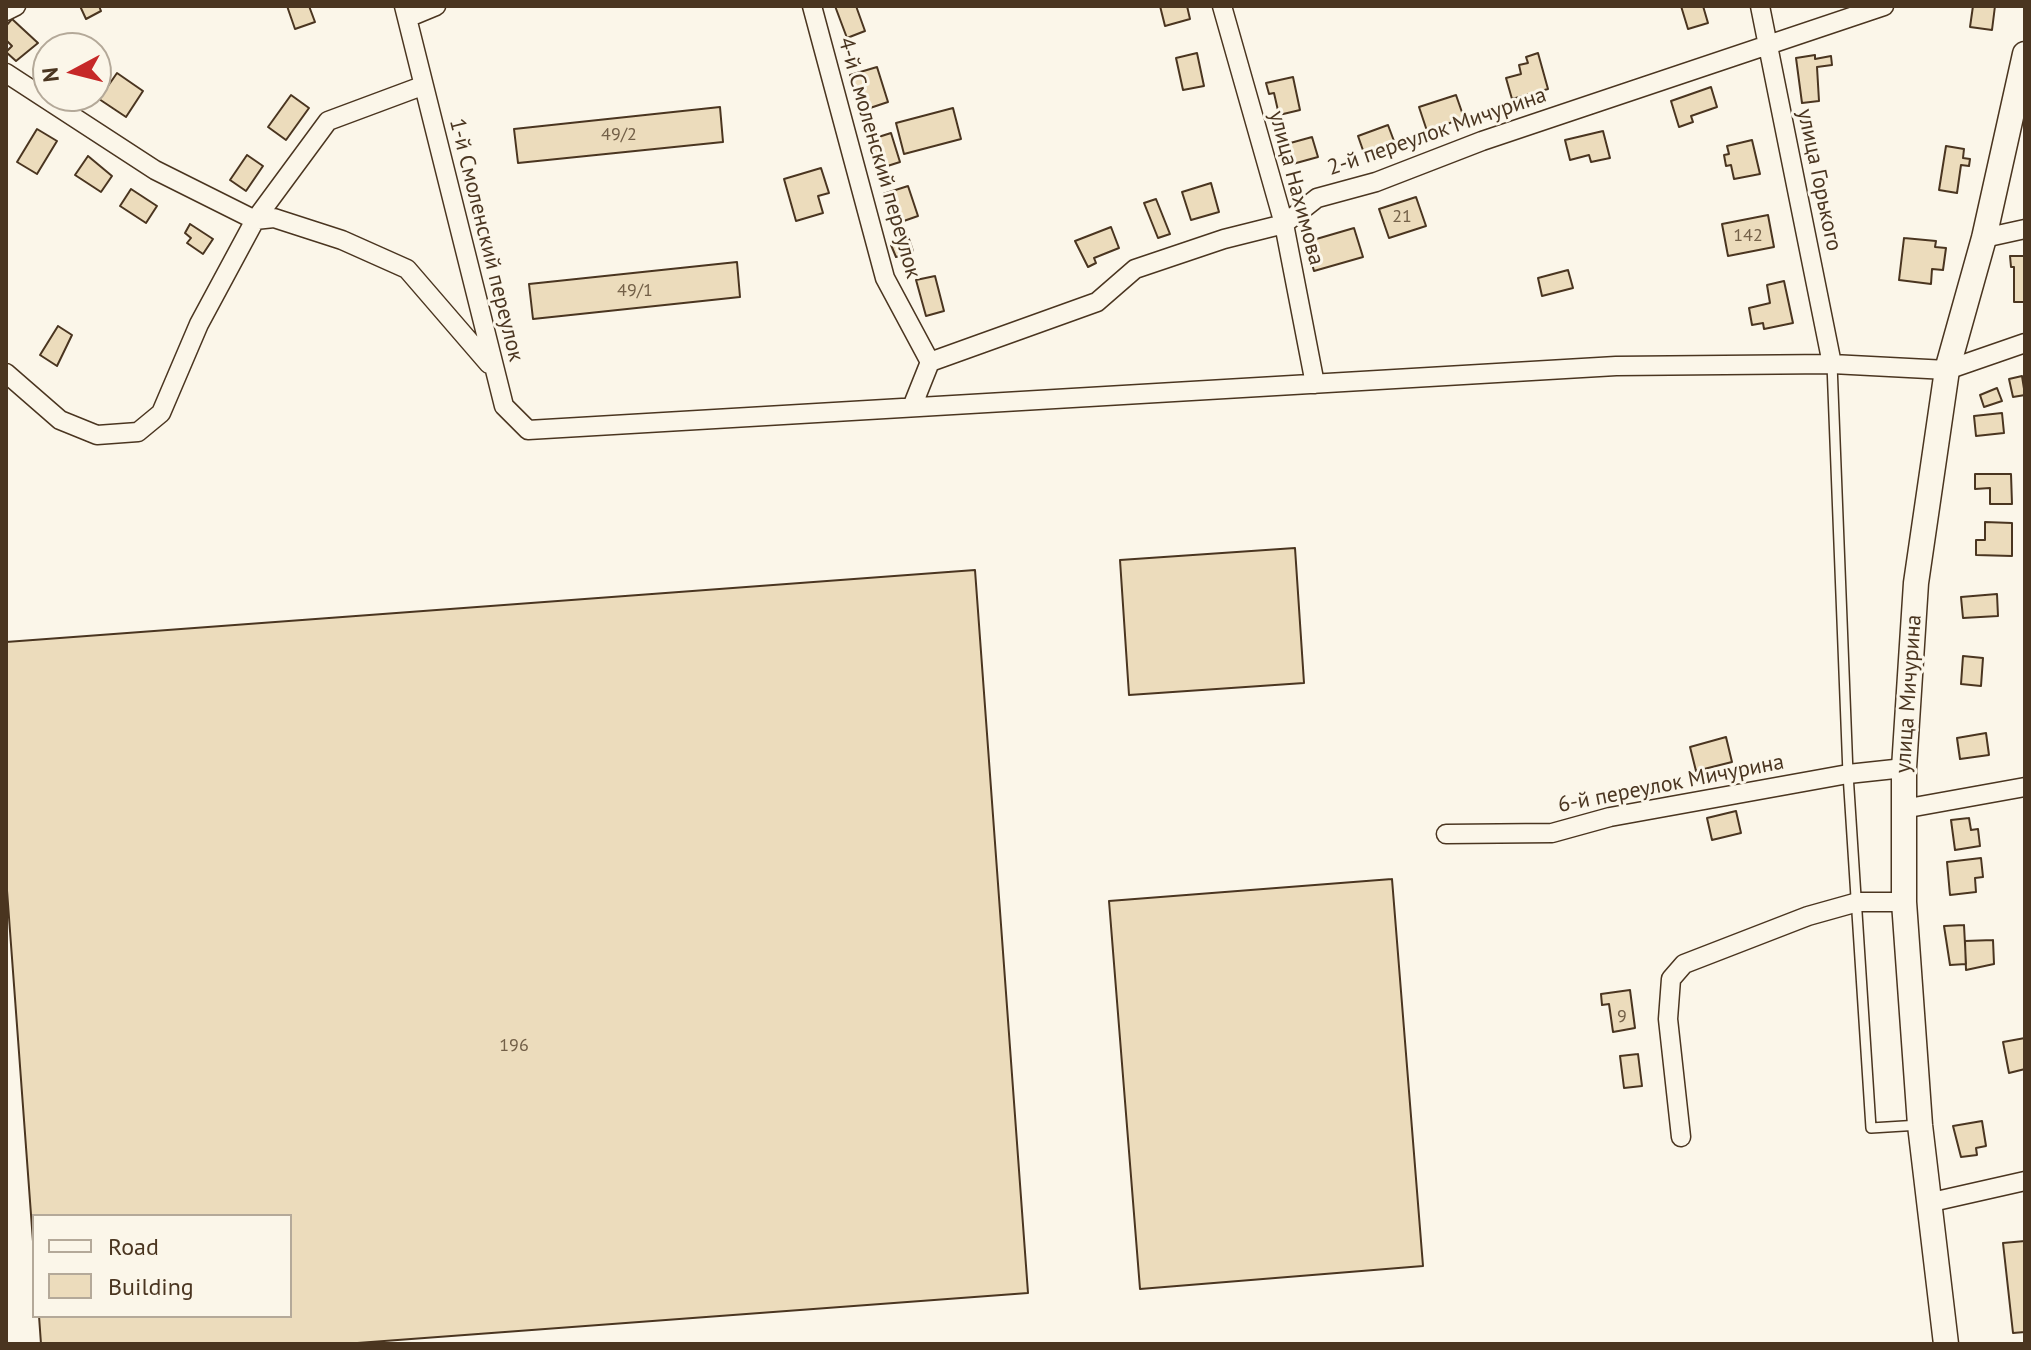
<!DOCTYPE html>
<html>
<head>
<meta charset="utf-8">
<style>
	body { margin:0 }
	#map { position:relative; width:2031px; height:1350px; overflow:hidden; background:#fbf6e9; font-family:"PT Sans",sans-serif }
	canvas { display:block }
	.frame { position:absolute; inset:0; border:8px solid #4a3520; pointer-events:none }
	.legend { position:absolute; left:32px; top:1214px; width:260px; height:104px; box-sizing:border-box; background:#fbf6e9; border:2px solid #b4a999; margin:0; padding:10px 14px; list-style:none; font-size:24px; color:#4a3520 }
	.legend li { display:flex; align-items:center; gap:16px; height:40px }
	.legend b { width:40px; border:2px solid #b4a999 }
	.north { position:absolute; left:32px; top:32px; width:80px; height:80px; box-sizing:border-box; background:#fbf6e9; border:2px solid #b4a999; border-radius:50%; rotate:263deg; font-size:22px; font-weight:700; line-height:32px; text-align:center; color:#4a3520 }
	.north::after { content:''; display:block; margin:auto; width:28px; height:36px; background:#c62828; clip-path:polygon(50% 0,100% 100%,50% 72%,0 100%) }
</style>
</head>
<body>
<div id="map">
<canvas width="2031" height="1350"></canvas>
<div class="frame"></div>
<ul class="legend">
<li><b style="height:10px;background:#fbf6e9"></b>Road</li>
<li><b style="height:22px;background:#ecdcbc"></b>Building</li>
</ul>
<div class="north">N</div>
</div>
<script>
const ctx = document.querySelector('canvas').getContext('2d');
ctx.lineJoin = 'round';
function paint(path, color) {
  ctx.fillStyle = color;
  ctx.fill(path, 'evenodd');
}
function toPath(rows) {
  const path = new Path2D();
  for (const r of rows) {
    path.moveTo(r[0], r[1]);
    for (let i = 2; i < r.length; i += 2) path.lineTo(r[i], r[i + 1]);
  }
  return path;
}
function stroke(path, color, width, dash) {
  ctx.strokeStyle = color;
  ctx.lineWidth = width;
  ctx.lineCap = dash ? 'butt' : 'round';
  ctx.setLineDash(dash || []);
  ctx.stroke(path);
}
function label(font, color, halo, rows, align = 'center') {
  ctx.font = font + ' "PT Sans",sans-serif';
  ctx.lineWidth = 6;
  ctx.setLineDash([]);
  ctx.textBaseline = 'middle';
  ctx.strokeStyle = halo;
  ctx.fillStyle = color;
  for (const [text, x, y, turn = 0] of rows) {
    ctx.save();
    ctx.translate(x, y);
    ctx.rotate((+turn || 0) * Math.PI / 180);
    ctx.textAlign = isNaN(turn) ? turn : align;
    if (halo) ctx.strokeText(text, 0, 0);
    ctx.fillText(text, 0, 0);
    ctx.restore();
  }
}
const building = toPath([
	[80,6,99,6,101,11,86,19,80,6],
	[287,6,309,6,315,22,295,29,287,6],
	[835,6,856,6,865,31,847,38,835,6],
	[1160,6,1187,6,1190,19,1165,26,1160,6],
	[1681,6,1703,6,1708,23,1688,29,1681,6],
	[1973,6,1995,6,1992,30,1970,27,1973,6],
	[12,19,38,43,16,61,6,52,12,46,6,40,6,26,12,19],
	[1197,53,1204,86,1183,90,1176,58,1197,53],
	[1538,53,1548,89,1512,99,1506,78,1521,74,1519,65,1528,63,1526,57,1538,53],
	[1815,55,1815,59,1831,56,1832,65,1817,67,1819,101,1802,103,1796,58,1815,55],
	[877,67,888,102,861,111,850,75,877,67],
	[117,73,143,91,126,117,99,99,117,73],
	[1293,77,1300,110,1279,115,1274,93,1269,94,1266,83,1293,77],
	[1711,87,1717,107,1691,116,1693,122,1679,127,1671,101,1711,87],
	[291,95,309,108,286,140,268,127,291,95],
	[1456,95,1464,118,1427,131,1419,107,1456,95],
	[720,107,723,142,518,163,514,129,720,107],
	[953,108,961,139,904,154,896,123,953,108],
	[1388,125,1394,141,1371,150,1372,153,1365,156,1358,136,1388,125],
	[37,129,57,141,37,174,17,162,37,129],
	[1603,131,1610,158,1591,162,1589,155,1570,160,1565,140,1603,131],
	[891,133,900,162,878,169,869,140,891,133],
	[1312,137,1318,157,1289,165,1283,145,1312,137],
	[1752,140,1760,174,1734,179,1731,165,1726,166,1724,155,1729,154,1727,146,1752,140],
	[1946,146,1964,149,1963,158,1970,159,1969,166,1961,165,1957,193,1939,190,1946,146],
	[247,155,263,166,246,191,230,180,247,155],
	[88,156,112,176,101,192,75,175,88,156],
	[821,168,829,193,818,196,823,213,796,221,784,179,821,168],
	[1211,183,1219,212,1191,220,1182,192,1211,183],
	[908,186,918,216,898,223,891,201,886,203,883,194,908,186],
	[131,189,157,206,146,223,120,206,131,189],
	[1416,197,1426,226,1389,238,1379,209,1416,197],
	[1156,199,1170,234,1158,238,1144,203,1156,199],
	[1768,215,1774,247,1728,256,1722,224,1768,215],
	[190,224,213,239,203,254,187,243,191,238,185,233,190,224],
	[1111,227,1119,248,1094,258,1096,263,1088,267,1075,241,1111,227],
	[1354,228,1363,257,1314,271,1306,242,1354,228],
	[1904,238,1936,241,1935,247,1946,248,1943,270,1932,269,1931,284,1899,280,1904,238],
	[909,239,913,251,896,257,891,245,909,239],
	[2010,256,2025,256,2025,302,2014,302,2014,267,2011,267,2010,256],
	[737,262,740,297,533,319,529,284,737,262],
	[1568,270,1573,288,1542,296,1538,278,1568,270],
	[935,276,944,311,926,316,916,280,935,276],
	[1784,281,1793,323,1764,329,1763,323,1752,325,1749,308,1770,303,1767,285,1784,281],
	[58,326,72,335,57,366,40,355,58,326],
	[2022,376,2025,395,2013,397,2009,379,2022,376],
	[1997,388,2002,401,1984,407,1980,395,1997,388],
	[2002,413,2004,433,1976,436,1974,416,2002,413],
	[1975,474,2011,474,2012,504,1990,504,1990,488,1975,489,1975,474],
	[1985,522,2012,523,2012,556,1976,555,1976,540,1985,540,1985,522],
	[1295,548,1304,683,1129,695,1120,560,1295,548],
	[975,570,1028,1293,344,1344,41,1344,39,1316,290,1316,290,1216,34,1216,34,1255,6,877,6,642,975,570],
	[1997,594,1998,616,1963,618,1961,597,1997,594],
	[1963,656,1983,658,1981,686,1961,684,1963,656],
	[1986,733,1989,755,1960,759,1957,738,1986,733],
	[1726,737,1732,762,1696,771,1690,747,1726,737],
	[1736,811,1741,833,1712,840,1707,818,1736,811],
	[1969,818,1971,830,1978,829,1980,846,1955,850,1951,820,1969,818],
	[1981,858,1983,877,1975,878,1976,892,1950,895,1947,862,1981,858],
	[1392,879,1423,1266,1140,1289,1109,901,1392,879],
	[1964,925,1966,964,1950,965,1944,926,1964,925],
	[1993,940,1994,964,1966,970,1965,941,1993,940],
	[1630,990,1635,1028,1613,1032,1609,1004,1602,1005,1601,994,1630,990],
	[2025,1038,2025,1069,2009,1073,2003,1042,2025,1038],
	[1638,1054,1642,1086,1624,1088,1620,1056,1638,1054],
	[1982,1121,1986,1146,1976,1148,1977,1155,1961,1157,1953,1126,1982,1121],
	[2025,1241,2025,1332,2013,1333,2003,1243,2025,1241]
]);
paint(building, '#ecdcbc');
stroke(building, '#4a3520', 2);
const service = toPath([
	[1832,364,1848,774,1871,1128,1920,1125]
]);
const minor = toPath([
	[404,6,504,406,528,430,1616,366,1832,364,1947,370,2025,343],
	[812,6,885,278,930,362,912,407],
	[1222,6,1284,224,1315,384],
	[1760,6,1832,364],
	[6,11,16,6],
	[407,18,436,6],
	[6,73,155,170,255,220,274,218,342,240,407,269,489,364],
	[1984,238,2025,229],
	[930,362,1097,302,1135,269,1224,239,1284,224,1317,198,1376,182,1482,141,1884,6],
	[6,373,60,420,97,435,138,432,161,413,199,324,255,220,328,121,422,86],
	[1903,809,2025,787],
	[1446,834,1552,833,1610,817,1848,774,1904,768],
	[1681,1137,1668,1019,1671,979,1684,964,1808,916,1858,902,1904,902],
	[1932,1202,2025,1181]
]);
const secondary = toPath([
	[1946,1344,1920,1125,1904,902,1904,768,1916,583,1947,370,1984,238,2025,54]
]);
stroke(service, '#4a3520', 12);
stroke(minor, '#4a3520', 21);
stroke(secondary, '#4a3520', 27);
stroke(service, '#fbf6e9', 9);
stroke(minor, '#fbf6e9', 18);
stroke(secondary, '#fbf6e9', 24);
label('18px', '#725f47', null, [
	["49/2",619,135],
	["21",1402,217],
	["142",1748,236],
	["49/1",635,291],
	["9",1622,1017],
	["196",514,1046]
]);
label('22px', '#4a3520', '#fbf6e9', [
	["2-й переулок Мичурина",1437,132,-19],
	["4-й Смоленский переулок",879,158,74],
	["улица Горького",1819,180,78],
	["улица Нахимова",1296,188,75],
	["1-й Смоленский переулок",486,240,76],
	["улица Мичурина",1909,694,-86],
	["6-й переулок Мичурина",1671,784,-11]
]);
</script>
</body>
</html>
